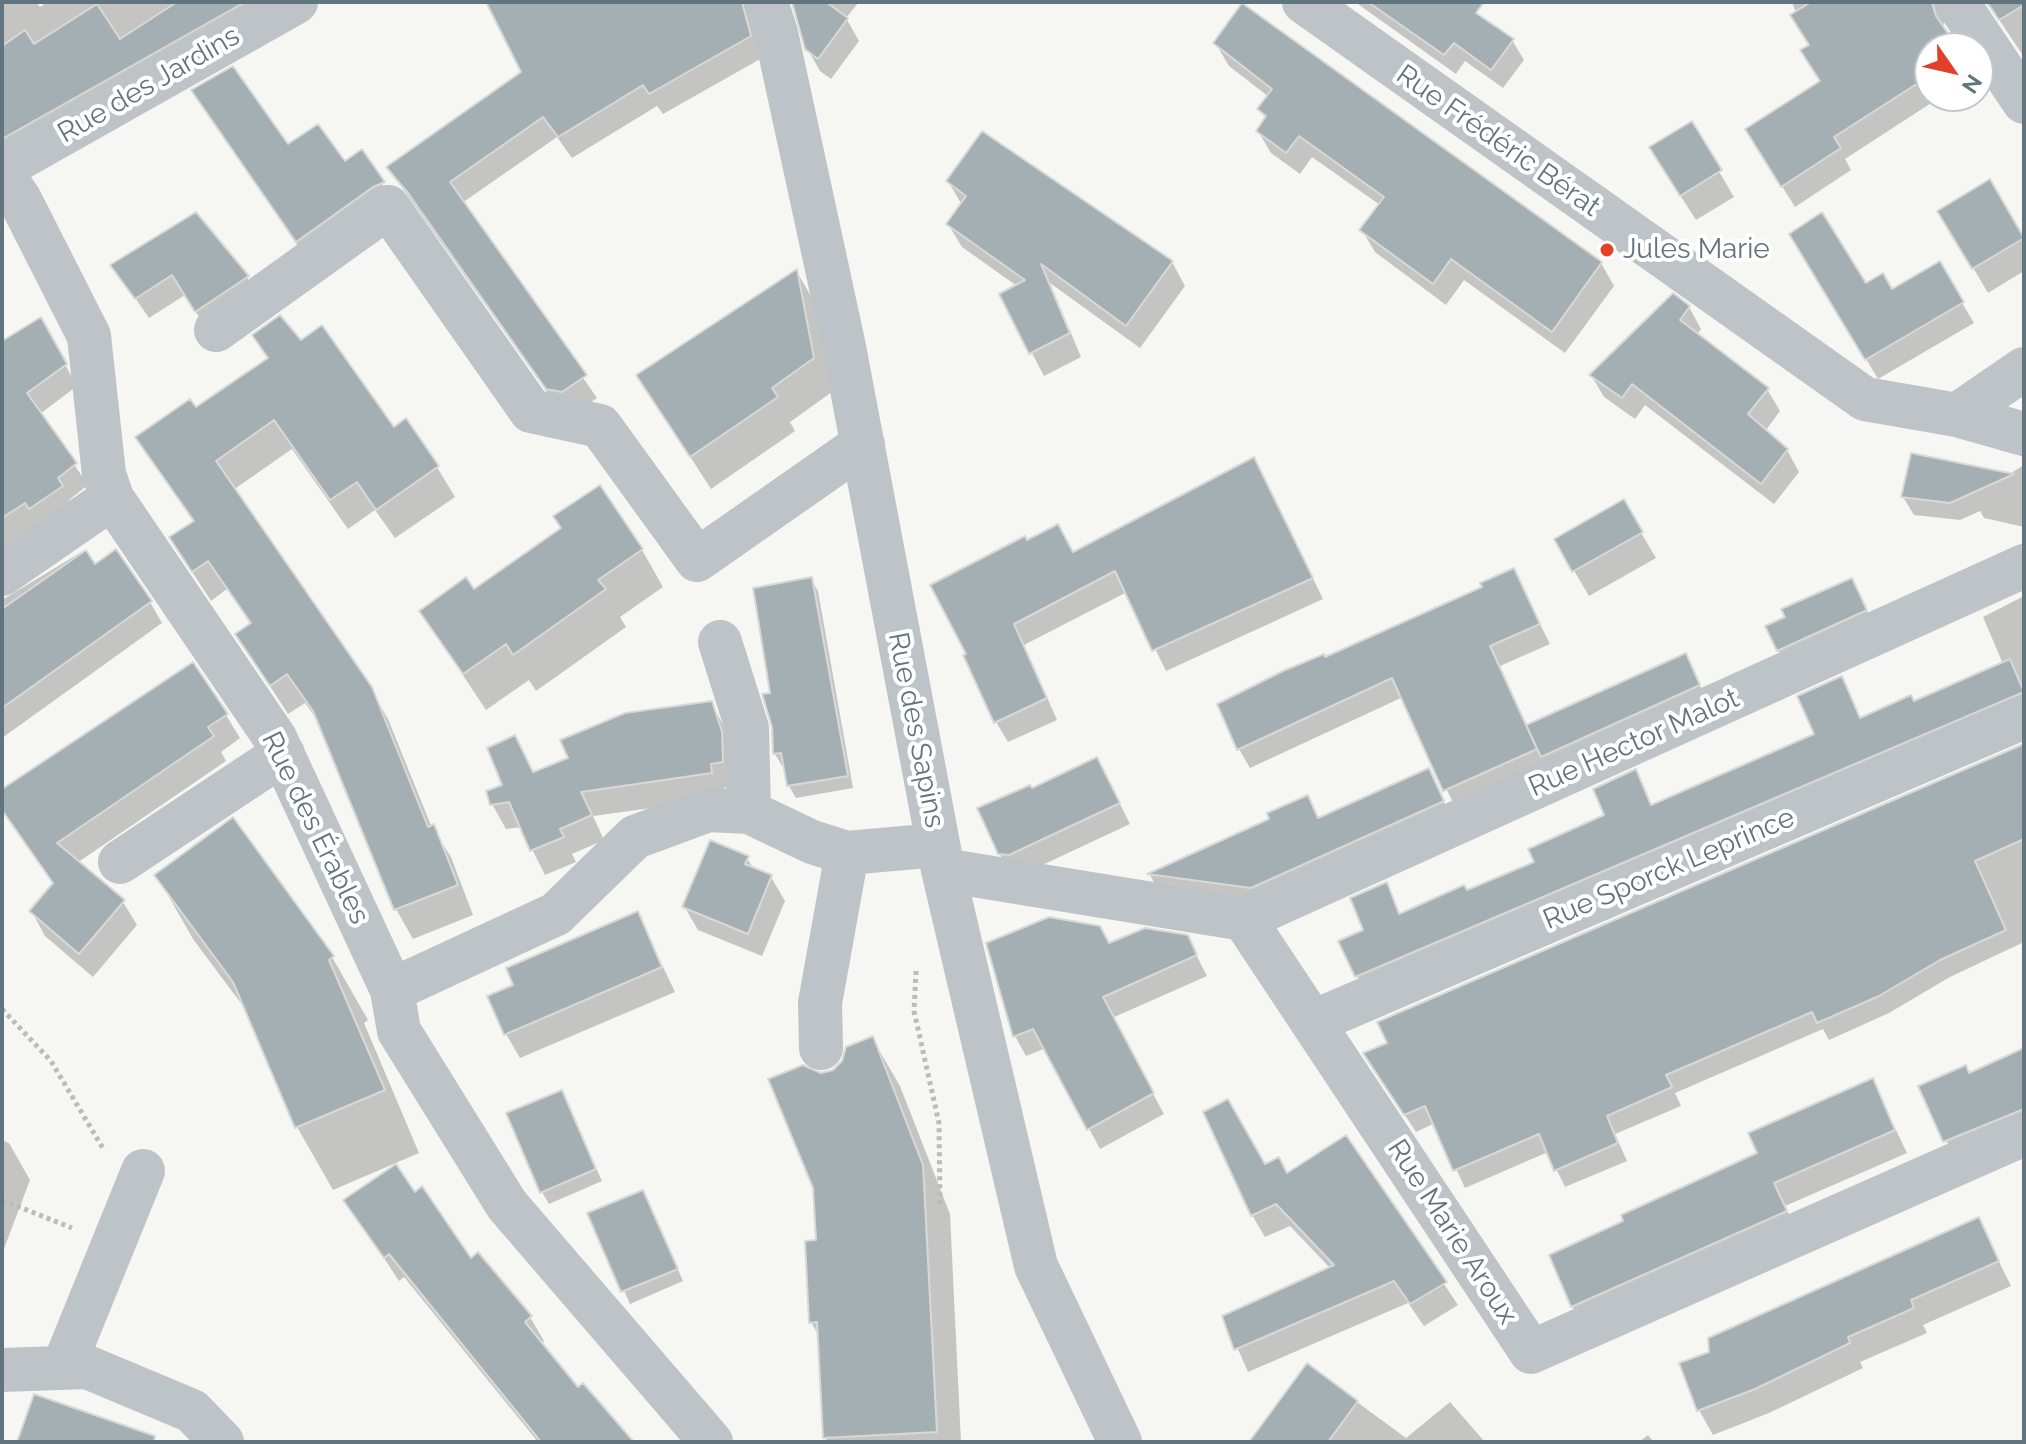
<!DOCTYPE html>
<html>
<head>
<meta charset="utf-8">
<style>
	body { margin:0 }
	#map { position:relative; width:2026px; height:1444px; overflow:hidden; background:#f6f6f3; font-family:Raleway,sans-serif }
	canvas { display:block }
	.frame { position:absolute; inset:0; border:4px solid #62757e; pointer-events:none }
	.north { position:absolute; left:1914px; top:32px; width:80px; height:80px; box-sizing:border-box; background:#fff; border:2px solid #c0c8cb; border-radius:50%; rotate:124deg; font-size:22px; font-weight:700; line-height:32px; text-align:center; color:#62757e }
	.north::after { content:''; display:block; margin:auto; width:28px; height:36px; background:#e24028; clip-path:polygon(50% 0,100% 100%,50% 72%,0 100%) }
</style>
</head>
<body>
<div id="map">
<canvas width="2026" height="1444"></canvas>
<div class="frame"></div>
<div class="north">N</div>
</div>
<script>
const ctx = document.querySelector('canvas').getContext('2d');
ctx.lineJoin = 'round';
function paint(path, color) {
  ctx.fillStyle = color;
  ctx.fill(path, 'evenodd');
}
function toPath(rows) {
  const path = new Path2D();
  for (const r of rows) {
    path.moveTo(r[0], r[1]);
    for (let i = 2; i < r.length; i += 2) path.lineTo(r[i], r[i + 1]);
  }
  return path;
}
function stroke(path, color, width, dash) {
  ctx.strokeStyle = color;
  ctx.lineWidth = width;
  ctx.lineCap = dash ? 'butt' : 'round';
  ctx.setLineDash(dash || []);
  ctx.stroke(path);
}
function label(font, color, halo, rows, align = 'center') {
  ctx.font = font + ' Raleway,sans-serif';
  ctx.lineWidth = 8;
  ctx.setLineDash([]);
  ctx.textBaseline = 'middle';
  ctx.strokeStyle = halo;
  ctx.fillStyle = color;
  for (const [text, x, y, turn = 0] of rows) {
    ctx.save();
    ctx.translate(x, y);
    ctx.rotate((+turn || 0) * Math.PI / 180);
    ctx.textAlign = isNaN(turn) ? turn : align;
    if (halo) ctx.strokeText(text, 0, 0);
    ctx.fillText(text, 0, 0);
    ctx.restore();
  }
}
paint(toPath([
	[2,2,36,2,40,7,47,2,295,2,2,168],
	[489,2,767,2,762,58,663,114,657,106,572,158,557,137,462,203,597,398,575,413,560,410,388,168,524,72],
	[791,2,859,2,846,18,859,41,831,79,820,71,807,48],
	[1355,2,1458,2,1512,40,1524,60,1503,88,1465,61,1456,74],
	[1792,2,1955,2,1946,12,1943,27,1956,48,1930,48,1930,96,1942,96,1845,159,1851,170,1795,207,1760,151,1822,82],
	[1984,2,2024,2,2024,57,1992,9],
	[1216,44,1601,263,1614,286,1565,353,1464,280,1446,305,1375,252,1362,230,1380,205,1312,157,1300,174,1271,153,1258,131,1266,120,1260,109,1269,97,1229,66],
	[194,91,287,146,344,163,362,152,396,206,310,264],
	[1691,124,1734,197,1696,220,1666,173],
	[948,181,1172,262,1185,286,1140,348,1050,283,1081,357,1044,376,1001,295,1017,286,962,247,948,224,962,205],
	[1990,182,2024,239,2024,271,1988,293,1940,212],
	[1792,234,1866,286,1892,291,1939,264,1974,323,1878,379],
	[113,266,247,277,259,298,208,331,185,295,149,318],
	[797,272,816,305,832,392,790,422,795,431,711,489,638,376],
	[1689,307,1701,329,1697,335,1767,389,1780,411,1766,430,1787,450,1799,472,1774,504,1645,405,1635,419,1604,397,1591,375],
	[40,320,77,386,40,414,88,485,69,500,74,508,2,576,2,344],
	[301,343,437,467,455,497,395,538,375,510,348,529,292,449,233,490,370,688,388,719,432,828,451,857,473,915,413,939,396,909,320,724,305,703,288,714,237,635,251,625,227,589,211,601,189,567,171,538,194,523,138,437,195,410],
	[2024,465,2024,527,1984,518,1980,511,1960,520,1914,515,1903,497,2008,475],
	[1265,480,1323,599,1166,671,1127,592,1024,645,1057,720,1008,742,996,722,1027,542,1073,554],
	[1623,502,1656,558,1589,596,1556,540],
	[642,550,663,587,620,617,626,627,536,691,529,680,486,710,421,612,474,592],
	[83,551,94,567,150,602,162,623,2,738,2,600],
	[1513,570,1550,644,1500,666,1527,727,1685,655,1710,706,1456,809,1403,697,1250,768,1239,749,1325,660,1485,588],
	[811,579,818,591,853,788,796,798,789,786,785,765,782,766,775,754,772,694],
	[1851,580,1880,636,1793,675,1778,650],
	[2024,596,2024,711,1367,993,1357,976,1366,931,1386,884,1401,915,1536,863,1606,816,1635,772,1652,806,1817,735,1841,678,1861,719,1914,704,2003,664,1983,617],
	[711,703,725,728,736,786,724,788,725,798,593,816,604,840,572,854,576,862,545,875,521,827,506,829,492,804,534,774],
	[226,715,240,738,221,752,226,761,77,863,123,902,137,925,93,977,45,936,32,912,54,885,2,808,2,791],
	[2024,746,2024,942,1950,977,1889,1013,1829,1040,1823,1029,1675,1093,1681,1106,1615,1134,1627,1161,1565,1187,1548,1152,1465,1188,1435,1123,1416,1132,1376,1071],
	[1428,770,1453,820,1262,906,1159,892,1150,875,1271,820,1307,798,1319,820],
	[1108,780,1130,824,1021,875,1011,873,999,853,1031,791],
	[747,858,755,871,771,877,785,901,762,956,698,930,684,906],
	[157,876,332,957,368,1020,364,1023,419,1153,333,1190,297,1127,249,1014,193,939],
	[638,914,675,992,520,1058,506,1034,516,986],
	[1187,937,1207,976,1112,1018,1164,1114,1100,1149,1046,1048,1026,1056,1015,1036,989,945,1109,945],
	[872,1038,900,1086,950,1214,961,1442,827,1442,825,1437,820,1338,811,1322,818,1242,821,1075,834,1071],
	[2024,1051,2024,1139,1959,1167,1921,1087,1970,1076],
	[1872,1080,1907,1153,1785,1206,1799,1235,1585,1329,1572,1306,1626,1222,1759,1154],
	[562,1092,602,1181,549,1204,542,1192],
	[1346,1138,1458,1305,1424,1326,1408,1303,1248,1372,1224,1317,1331,1269,1290,1226,1265,1237,1252,1215,1265,1167,1287,1175],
	[2,1140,9,1143,30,1180,2,1254],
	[414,1194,470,1261,530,1317,544,1341,540,1344,621,1442,538,1442,404,1277,399,1281,346,1200],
	[649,1204,683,1281,630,1304,590,1214],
	[1978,1219,2011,1286,1923,1325,1927,1333,1860,1362,1863,1368,1769,1413,1713,1435,1699,1410,1682,1364,1711,1353],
	[1308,1366,1406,1438,1450,1402,1485,1442,1252,1442],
	[1648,1435,1654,1442,1639,1442]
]), '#0003');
const building = toPath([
	[177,2,245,2,2,139,2,46,25,30,34,44,97,4,120,39,177,2],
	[486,2,742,2,751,36,649,94,643,85,558,137,543,117,450,182,587,375,562,392,546,389,408,193,386,167,521,72,486,2],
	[792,2,826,2,848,18,818,59,805,49,792,2],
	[1368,2,1484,2,1476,13,1514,39,1491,70,1454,43,1444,55,1368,2],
	[1811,2,1932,2,1936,16,1956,45,1930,48,1930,61,1927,63,1929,76,1834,137,1841,148,1781,187,1745,129,1820,81,1800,50,1809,45,1790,15,1811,2],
	[1987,2,2024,2,2024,5,1999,20,1987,2],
	[1242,3,1602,262,1552,332,1451,259,1433,284,1359,230,1384,197,1299,136,1286,153,1256,131,1266,116,1257,109,1272,89,1213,43,1242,3],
	[233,66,288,144,318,124,345,161,362,149,385,182,373,187,296,242,191,90,233,66],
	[1692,121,1722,170,1680,196,1649,147,1692,121],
	[982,131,1173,261,1126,326,1041,264,1070,333,1029,354,999,294,1025,280,946,224,966,196,946,181,982,131],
	[1990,179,2024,238,1972,269,1937,211,1990,179],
	[196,212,249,276,195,312,172,275,135,299,110,265,196,212],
	[1822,212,1866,283,1883,273,1892,289,1940,261,1964,302,1865,360,1789,234,1822,212],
	[797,269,814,358,772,388,778,397,690,457,636,375,797,269],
	[1673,293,1690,306,1680,320,1769,388,1748,414,1788,449,1761,484,1632,384,1622,398,1589,375,1673,293],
	[280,315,301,340,322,325,394,427,406,418,439,466,376,510,357,482,330,500,274,420,216,461,372,687,428,827,434,824,458,885,394,910,313,711,287,674,270,686,235,634,251,623,208,561,192,572,169,537,194,521,135,437,190,399,196,407,268,358,252,335,280,315],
	[41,317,67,364,27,393,77,463,58,478,63,486,29,509,25,503,2,518,2,341,41,317],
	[1911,453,2014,474,1950,503,1901,497,1911,453],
	[1254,457,1313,578,1152,651,1115,571,1014,624,1047,698,994,723,963,655,966,654,930,585,1025,536,1027,540,1058,524,1073,552,1254,457],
	[600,485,643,549,598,580,606,589,513,655,506,644,463,674,419,611,466,577,474,589,561,528,553,516,600,485],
	[1624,499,1643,532,1572,572,1554,539,1624,499],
	[116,549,152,601,2,708,2,609,86,550,95,564,116,549],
	[1514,568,1540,624,1490,646,1537,749,1443,791,1392,678,1237,750,1217,704,1283,671,1324,654,1325,657,1482,587,1480,583,1514,568],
	[812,577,848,776,787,786,781,753,773,754,772,727,762,694,770,693,753,588,812,577],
	[1852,578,1867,610,1777,651,1765,626,1785,617,1781,609,1852,578],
	[1686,653,1700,685,1541,757,1526,725,1686,653],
	[2010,659,2024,692,1355,977,1338,941,1363,930,1350,898,1387,882,1399,914,1464,885,1467,890,1534,862,1528,849,1604,815,1593,789,1636,769,1651,805,1814,734,1797,696,1842,676,1860,718,1911,695,1914,701,2010,659],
	[193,662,228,714,208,727,214,736,57,843,125,900,79,954,29,911,53,883,2,810,2,789,193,662],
	[712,701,722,732,723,762,711,764,712,773,581,792,592,815,560,829,564,837,530,851,509,802,490,805,486,791,502,785,487,748,515,735,533,772,568,758,560,740,625,713,712,701],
	[2024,744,2024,839,1975,861,2006,930,1940,960,1879,996,1817,1023,1812,1012,1666,1075,1672,1087,1607,1116,1618,1143,1554,1171,1539,1134,1453,1171,1425,1106,1404,1115,1363,1053,1387,1043,1377,1022,2024,744],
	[1097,757,1120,803,1009,855,998,854,977,808,1030,785,1032,788,1097,757],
	[1429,768,1444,801,1251,888,1147,874,1269,819,1267,813,1308,795,1318,818,1429,768],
	[233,817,334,956,329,960,385,1090,295,1128,233,982,154,875,233,817],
	[710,840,749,856,745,864,772,875,748,934,682,907,710,840],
	[638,911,662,967,504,1035,487,996,513,985,506,968,638,911],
	[1049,917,1100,926,1109,943,1145,928,1188,935,1197,955,1103,997,1154,1093,1087,1130,1033,1029,1013,1037,986,943,1049,917],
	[873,1036,923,1165,937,1432,823,1438,817,1322,809,1323,805,1241,816,1240,813,1188,768,1079,803,1065,821,1073,833,1070,842,1061,846,1047,873,1036],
	[2024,1048,2024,1109,1943,1142,1918,1086,1966,1065,1969,1073,2024,1048],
	[1873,1078,1895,1130,1774,1183,1787,1211,1571,1307,1549,1255,1623,1221,1621,1215,1757,1153,1748,1133,1873,1078],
	[562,1090,596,1169,540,1193,506,1113,562,1090],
	[1228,1099,1265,1164,1279,1157,1287,1173,1346,1135,1447,1282,1410,1304,1394,1281,1234,1350,1222,1316,1334,1265,1276,1204,1251,1216,1203,1112,1228,1099],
	[396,1164,415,1192,422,1186,471,1258,478,1252,532,1316,525,1322,578,1387,583,1383,634,1442,541,1442,389,1254,384,1258,343,1200,396,1164],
	[643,1190,678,1269,621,1292,587,1213,643,1190],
	[1979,1217,1999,1261,1911,1300,1914,1308,1848,1337,1850,1343,1755,1389,1697,1411,1679,1363,1709,1352,1708,1338,1979,1217],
	[1307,1363,1358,1401,1328,1442,1249,1442,1307,1363],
	[34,1394,155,1436,154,1442,17,1442,34,1394]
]);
paint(building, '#a4afb3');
stroke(building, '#d8d8d6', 2);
stroke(toPath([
	[916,971,914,1011,939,1123,940,1205],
	[2,1009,51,1061,104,1150],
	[2,1200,72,1228]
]), '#b8bcbe', 5, [4, 4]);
stroke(toPath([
	[766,2,776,33,844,347,943,870,1036,1266,1120,1442],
	[1304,2,1865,399,1957,415,2024,369],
	[1957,2,2024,102],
	[2,168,296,2],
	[2,173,20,200,89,336,104,474,112,498,275,738,392,990,399,1031,507,1205,711,1442],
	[216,330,388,207,531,411,600,426,697,560,863,444],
	[1957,415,2024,434],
	[2,574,112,498],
	[720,642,747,728,749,812],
	[120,862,283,754],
	[943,870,1244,919,1531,1352,2024,1134],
	[1244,919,2024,566],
	[392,990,556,914,635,837,708,810,749,812,812,842,847,853,938,845],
	[1313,1022,2024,717],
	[821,1048,820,1003,847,853],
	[63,1368,143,1171],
	[2,1370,87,1367,192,1411,222,1442]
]), '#bdc3c6', 44);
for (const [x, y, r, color] of [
	[1607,250,8,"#e24028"]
]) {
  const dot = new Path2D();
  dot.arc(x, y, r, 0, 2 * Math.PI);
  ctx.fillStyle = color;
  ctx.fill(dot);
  stroke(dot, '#fff', 3);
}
label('28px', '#62757e', '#fff', [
	["Rue des Jardins",149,85,-30],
	["Rue Frédéric Bérat",1498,141,35],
	["Rue des Sapins",916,730,79],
	["Rue Hector Malot",1634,743,-24],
	["Rue des Érables",315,828,64],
	["Rue Sporck Leprince",1669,869,-23],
	["Rue Marie Aroux",1452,1232,57]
]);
label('28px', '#62757e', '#fff', [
	["Jules Marie",1623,250]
], 'left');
</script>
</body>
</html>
